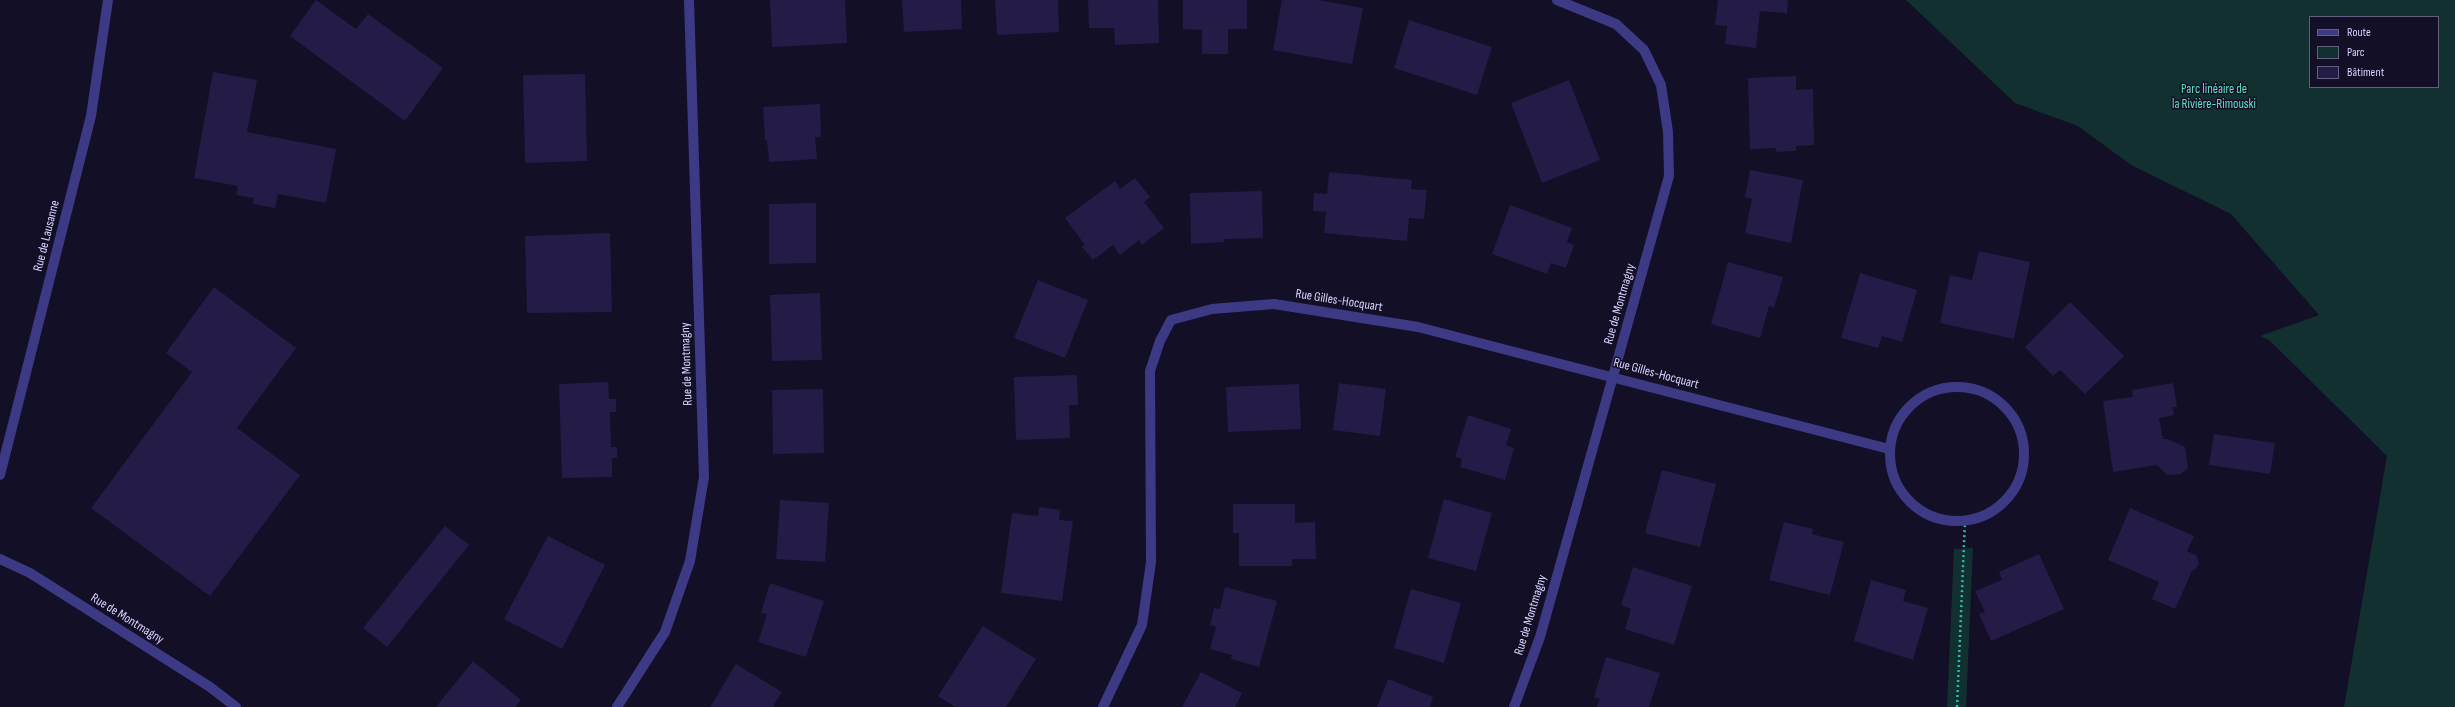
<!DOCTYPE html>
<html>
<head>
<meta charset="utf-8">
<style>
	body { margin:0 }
	#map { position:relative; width:2455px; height:707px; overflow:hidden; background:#130f26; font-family:"Sofia Sans Condensed",sans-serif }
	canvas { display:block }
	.legend { position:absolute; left:2309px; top:16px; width:130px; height:72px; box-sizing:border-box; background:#130f26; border:1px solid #625e7d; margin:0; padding:5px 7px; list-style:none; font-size:12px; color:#d9d4ff }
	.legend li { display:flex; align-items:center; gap:8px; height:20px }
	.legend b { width:20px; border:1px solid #625e7d }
</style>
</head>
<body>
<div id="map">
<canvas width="2455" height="707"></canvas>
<ul class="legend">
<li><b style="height:5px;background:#3d3a85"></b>Route</li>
<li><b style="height:11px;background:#12302f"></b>Parc</li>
<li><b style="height:11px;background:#241b47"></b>Bâtiment</li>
</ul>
</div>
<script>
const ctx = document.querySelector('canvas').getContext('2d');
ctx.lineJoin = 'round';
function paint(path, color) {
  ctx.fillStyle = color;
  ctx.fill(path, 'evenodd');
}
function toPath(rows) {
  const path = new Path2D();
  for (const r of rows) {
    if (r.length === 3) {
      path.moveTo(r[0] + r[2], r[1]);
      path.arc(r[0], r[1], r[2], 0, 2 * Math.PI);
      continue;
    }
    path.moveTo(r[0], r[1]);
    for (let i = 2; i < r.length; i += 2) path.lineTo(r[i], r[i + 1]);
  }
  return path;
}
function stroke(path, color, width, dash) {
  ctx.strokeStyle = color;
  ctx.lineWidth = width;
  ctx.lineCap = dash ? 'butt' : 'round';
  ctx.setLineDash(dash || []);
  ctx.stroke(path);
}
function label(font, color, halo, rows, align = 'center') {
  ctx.font = font + ' "Sofia Sans Condensed",sans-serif';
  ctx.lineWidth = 3;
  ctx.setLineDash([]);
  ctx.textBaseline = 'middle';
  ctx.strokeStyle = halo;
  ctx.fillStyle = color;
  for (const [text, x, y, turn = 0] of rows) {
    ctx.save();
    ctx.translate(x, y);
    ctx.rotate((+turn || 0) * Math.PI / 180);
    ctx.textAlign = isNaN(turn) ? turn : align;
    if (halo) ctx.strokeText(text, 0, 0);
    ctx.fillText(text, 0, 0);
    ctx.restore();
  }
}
paint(toPath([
	[1906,0,2455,0,2455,707,2344,707,2387,456,2269,340,2260,336,2319,315,2231,214,2131,165,2078,126,2015,103],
	[2310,17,2438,17,2438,87,2310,87],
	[1973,548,1966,707,1947,707,1954,549]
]), '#12302f');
paint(toPath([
	[316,0,356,29,368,14,443,68,405,121,290,36],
	[770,0,845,0,847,43,772,47],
	[902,0,961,0,962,29,904,32],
	[995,0,1058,0,1059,32,997,35],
	[1088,0,1158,0,1159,43,1115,45,1114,28,1089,28],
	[1183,0,1247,0,1247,29,1228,29,1228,54,1202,54,1202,30,1183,29],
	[1282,0,1318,0,1363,8,1352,64,1273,50],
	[1718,0,1788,0,1787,13,1760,11,1756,48,1725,44,1727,26,1715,25],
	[1409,20,1492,47,1477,95,1394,68],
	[213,72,257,80,247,132,336,149,326,203,278,194,275,208,253,204,254,198,236,195,238,186,194,178],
	[585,74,587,161,525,163,523,75],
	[1796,76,1796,90,1813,89,1814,145,1796,146,1796,151,1776,152,1776,148,1750,149,1748,78],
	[1569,80,1600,160,1542,183,1511,103],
	[820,104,821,137,815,137,817,159,769,162,767,140,765,140,763,107],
	[1750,170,1803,180,1791,243,1745,233,1752,199,1745,197],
	[1329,172,1412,180,1411,189,1427,190,1424,219,1409,218,1407,241,1324,233,1326,212,1313,211,1314,193,1327,194],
	[1135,178,1150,197,1144,202,1164,228,1142,245,1139,240,1120,255,1113,245,1093,260,1082,247,1085,245,1065,218,1115,181,1120,189],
	[1262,191,1263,238,1224,239,1224,242,1191,244,1190,193],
	[816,203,816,263,769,264,769,204],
	[1510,205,1572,228,1567,242,1574,245,1566,268,1551,263,1547,274,1492,254],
	[610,233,612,312,527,313,525,236],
	[1979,251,2030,262,2014,339,1940,323,1950,275,1972,280],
	[1728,262,1783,277,1774,308,1769,306,1760,338,1711,324],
	[1860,273,1917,290,1902,342,1882,336,1878,348,1841,338],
	[1038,280,1088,300,1065,358,1014,338],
	[214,287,296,348,237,428,300,475,210,596,91,508,192,372,166,353],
	[820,293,822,360,772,361,770,295],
	[2070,302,2124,356,2085,394,2060,370,2053,376,2025,347],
	[1077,375,1078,405,1069,405,1070,438,1016,440,1014,377],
	[608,382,609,399,616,399,616,412,610,412,611,447,617,447,617,458,612,458,612,477,562,478,559,384],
	[1339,383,1386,389,1380,436,1333,430],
	[2173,383,2177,407,2173,407,2174,415,2159,418,2163,439,2168,439,2185,447,2188,468,2181,474,2167,475,2157,465,2113,472,2103,401,2133,397,2132,390],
	[1299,384,1301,429,1228,432,1226,387],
	[823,389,824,453,773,454,772,390],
	[1468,415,1511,429,1506,445,1514,448,1505,480,1460,467,1462,459,1455,457],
	[2214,434,2275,443,2270,474,2209,465],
	[1662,470,1716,484,1700,547,1645,533],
	[1444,499,1492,513,1476,571,1428,558],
	[780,500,829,503,825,562,776,559],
	[1233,504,1295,504,1295,523,1315,522,1316,559,1292,559,1292,566,1239,566,1239,533,1233,533],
	[1039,507,1060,510,1059,520,1073,521,1062,601,1001,593,1012,513,1038,516],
	[2130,508,2194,536,2187,551,2196,555,2199,563,2196,569,2192,571,2175,609,2152,599,2159,582,2108,560],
	[1784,522,1813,529,1812,534,1844,542,1830,595,1769,580],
	[445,526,469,545,387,647,363,628],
	[548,536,605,565,562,649,504,619],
	[2039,554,2064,609,1991,641,1979,614,1985,612,1975,591,2002,580,1999,572],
	[1633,567,1692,586,1674,645,1625,629,1631,609,1621,605],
	[1871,580,1906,590,1903,601,1928,608,1913,660,1854,641],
	[770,583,824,601,806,657,758,642,767,614,761,613],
	[1225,587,1277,601,1259,667,1231,659,1232,655,1210,649,1216,627,1210,625,1214,608,1220,609],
	[1411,589,1461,603,1444,663,1394,648],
	[983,626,1036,659,1006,707,955,707,938,696],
	[1606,657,1660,673,1649,707,1597,707,1600,699,1594,697],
	[473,661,521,700,515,707,436,707],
	[736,664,782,692,773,706,775,707,710,707],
	[1201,672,1242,693,1235,707,1182,707],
	[1388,679,1433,697,1430,707,1377,707]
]), '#241b47');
stroke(toPath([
	[1957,707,1965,521]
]), '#2fb8b0', 2.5, [2, 3]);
stroke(toPath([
	[1957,454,67],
	[0,559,30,573,210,687,236,707],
	[617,707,665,632,690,561,704,477,689,0],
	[1103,707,1142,625,1151,562,1150,371,1160,341,1171,320,1212,309,1274,304,1418,327,1889,449],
	[1514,707,1540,637,1669,176,1668,132,1661,85,1644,50,1616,24,1557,0]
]), '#3d3a85', 10);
stroke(toPath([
	[0,475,91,116,108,0]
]), '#3d3a85', 10);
label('13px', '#5fe0c0', '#130f26', [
	["Parc linéaire de",2214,90],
	["la Rivière-Rimouski",2214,105]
]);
label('13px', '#d9d4ff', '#130f26', [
	["Rue de Lausanne",47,236,-76],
	["Rue Gilles-Hocquart",1339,301,9],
	["Rue de Montmagny",1620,304,-74],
	["Rue de Montmagny",687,364,-92],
	["Rue Gilles-Hocquart",1656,374,15],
	["Rue de Montmagny",1531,615,-73],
	["Rue de Montmagny",127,619,32]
]);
</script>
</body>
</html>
